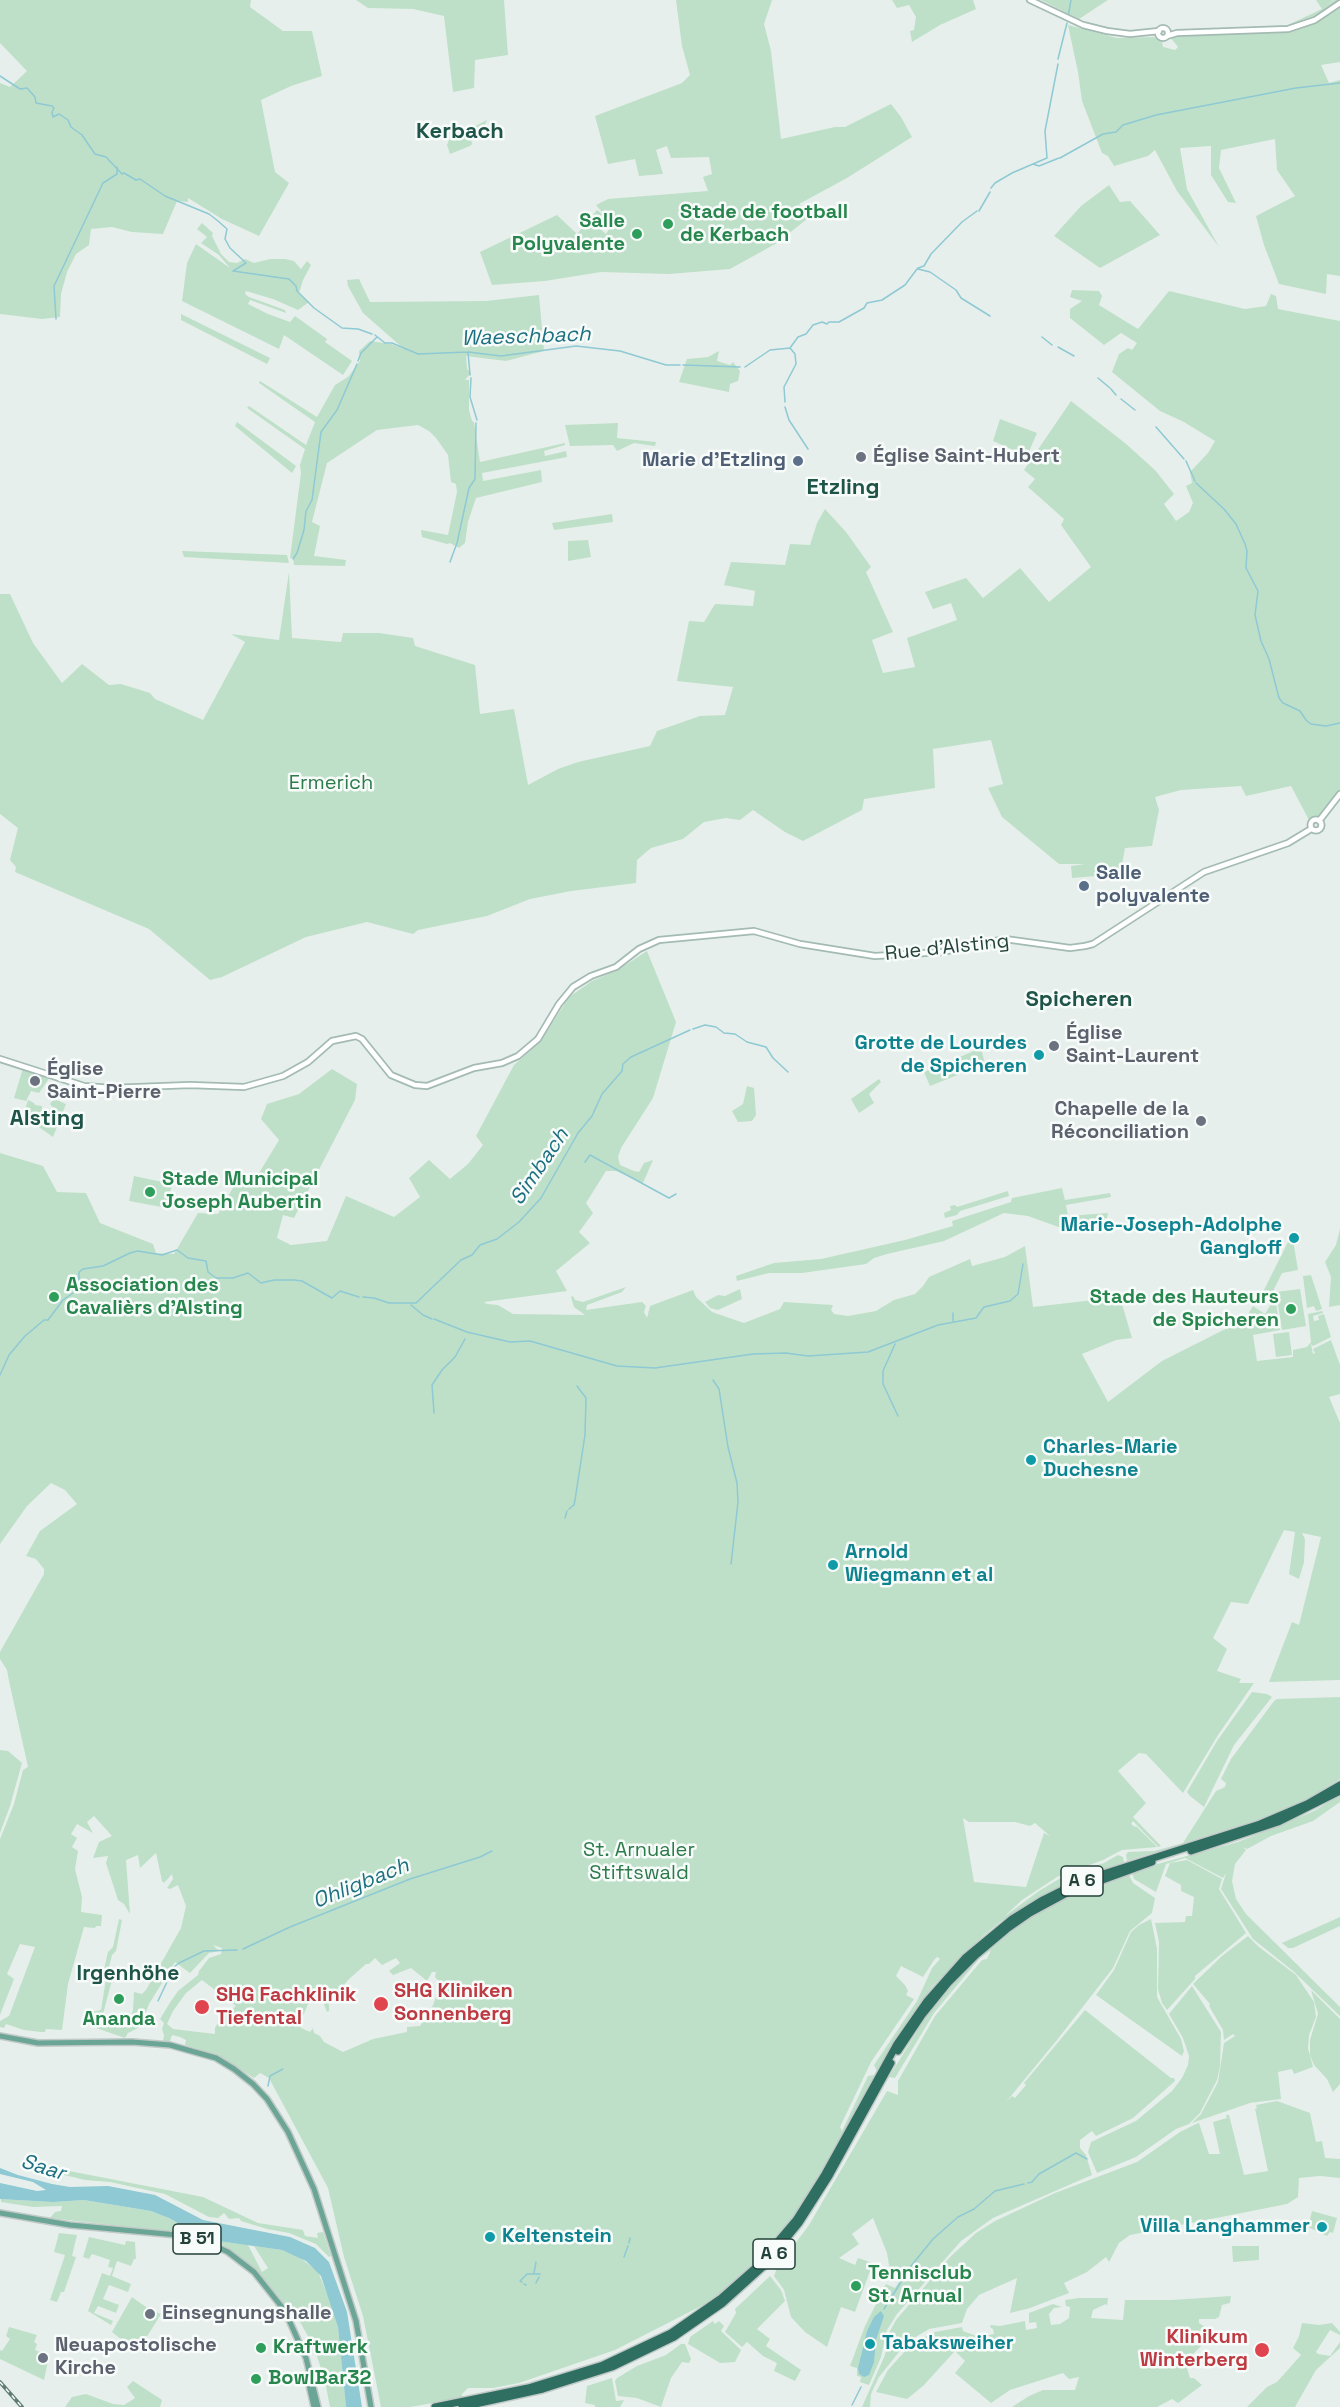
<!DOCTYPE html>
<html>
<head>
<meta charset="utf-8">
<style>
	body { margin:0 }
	canvas { display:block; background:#e6efeb }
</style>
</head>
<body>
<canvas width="1340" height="2407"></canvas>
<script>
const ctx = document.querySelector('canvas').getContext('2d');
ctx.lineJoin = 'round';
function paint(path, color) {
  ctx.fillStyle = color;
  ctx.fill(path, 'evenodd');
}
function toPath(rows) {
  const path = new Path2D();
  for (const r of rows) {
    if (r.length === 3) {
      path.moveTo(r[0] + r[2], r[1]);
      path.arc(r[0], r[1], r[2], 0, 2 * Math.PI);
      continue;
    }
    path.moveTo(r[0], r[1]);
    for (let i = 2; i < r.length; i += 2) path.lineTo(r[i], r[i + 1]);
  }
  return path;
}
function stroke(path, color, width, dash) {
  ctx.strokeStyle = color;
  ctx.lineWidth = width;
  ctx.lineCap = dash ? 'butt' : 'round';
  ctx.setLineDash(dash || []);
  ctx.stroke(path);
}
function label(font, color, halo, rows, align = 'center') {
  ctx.font = font + ' "Space Grotesk",sans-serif';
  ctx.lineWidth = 5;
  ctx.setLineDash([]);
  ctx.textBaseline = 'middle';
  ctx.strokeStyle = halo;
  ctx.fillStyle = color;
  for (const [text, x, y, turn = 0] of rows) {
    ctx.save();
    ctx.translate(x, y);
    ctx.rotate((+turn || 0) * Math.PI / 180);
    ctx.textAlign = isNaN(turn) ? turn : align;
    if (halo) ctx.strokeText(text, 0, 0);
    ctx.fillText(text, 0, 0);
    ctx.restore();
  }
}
paint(toPath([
	[0,0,251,0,250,7,283,31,312,31,322,76,291,86,261,100,275,172,289,183,259,236,222,219,188,198,188,202,177,201,163,234,132,232,112,227,91,229,89,245,76,254,67,272,61,294,60,317,42,319,0,314,0,83,10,87,27,71,0,43],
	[356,0,504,0,508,55,475,60,474,88,453,92,444,16,413,9,368,8],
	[676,0,772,0,764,24,771,51,781,139,835,127,845,127,891,104,901,117,912,137,847,178,799,204,812,215,777,243,730,269,669,274,601,272,545,281,492,285,480,252,557,215,577,234,597,210,605,216,596,225,606,234,612,224,596,205,608,199,708,191,703,177,712,174,709,157,671,158,667,146,656,150,663,174,639,176,635,159,608,164,595,116,682,83,690,75,682,46],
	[892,0,973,0,976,9,940,25,912,42,910,31,914,30,916,17,909,5,897,8],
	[1041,0,1108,0,1079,19],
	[1316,0,1333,0,1328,5,1334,0,1340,0,1340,62,1321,65,1329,83,1340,80,1340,276,1327,274,1326,294,1279,284,1264,245,1256,216,1295,196,1277,170,1275,139,1221,150,1219,168,1236,203,1228,202,1211,175,1211,146,1180,148,1187,189,1219,247,1177,191,1155,150,1148,156,1114,166,1108,156,1102,153,1082,101,1078,72,1068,25,1117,38,1154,37,1162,42,1163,47,1175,50,1178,47,1170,37,1275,31,1322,9],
	[487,120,479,139,477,135,471,138,472,144,470,146,450,154,447,145,449,140,462,131,460,125,466,131],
	[1109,185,1120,202,1130,201,1160,235,1100,268,1054,236,1081,206],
	[202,223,213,233,212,236,221,254,229,262,237,263,245,259,254,263,270,259,285,259,294,261,301,269,307,261,311,265,303,280,299,293,309,302,298,310,273,299,246,291,245,294,249,297,285,310,286,313,250,300,248,304,268,314,290,322,295,316,327,339,325,342,352,361,343,375,284,335,279,349,182,301,187,263,196,244,230,268,219,255,201,243,207,237,197,229],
	[359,279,370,302,486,301,539,295,544,351,506,361,466,356,467,369,471,373,465,380,469,380,469,410,472,421,474,422,480,462,565,443,565,445,544,451,545,456,566,451,567,457,482,473,483,481,541,470,542,482,476,498,468,522,465,543,459,548,450,543,447,544,422,537,421,530,448,535,457,492,456,484,451,482,448,455,436,438,429,431,418,425,377,430,327,463,312,522,320,526,314,556,346,560,345,566,294,565,293,558,290,558,301,473,300,465,305,449,247,408,249,406,306,445,315,422,259,383,260,381,317,417,335,385,348,377,360,361,359,351,370,341,391,344,404,349,363,313,348,286,347,280],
	[1072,290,1099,291,1102,296,1099,305,1138,329,1169,291,1245,309,1266,306,1271,294,1276,296,1278,309,1340,321,1340,791,1325,812,1312,821,1309,820,1291,786,1246,796,1241,786,1181,790,1155,797,1159,810,1152,846,1125,848,1121,870,1123,871,1124,880,1117,881,1116,874,1099,877,1096,864,1096,876,1072,878,1071,866,1085,864,1059,864,1002,817,988,788,1003,784,991,740,933,749,935,788,864,799,862,810,803,841,785,832,753,810,740,820,726,818,704,822,683,839,651,848,637,860,636,883,571,891,530,899,487,916,418,930,413,934,367,922,306,937,222,977,210,980,149,929,15,872,16,867,10,860,18,828,0,814,0,594,10,594,33,643,62,683,82,664,109,685,121,684,150,693,155,699,203,720,245,642,231,634,279,640,289,572,292,638,341,642,343,633,379,633,413,638,415,646,475,665,480,714,514,709,528,785,558,769,578,762,650,746,657,731,700,716,725,715,733,687,677,681,689,621,704,622,715,604,753,606,755,591,724,585,731,562,785,565,790,544,810,545,817,523,825,509,846,532,871,567,866,572,893,632,872,640,883,673,915,667,907,638,957,620,951,603,933,609,925,592,966,578,983,598,1020,568,1049,602,1091,567,1061,525,1064,519,1028,487,1035,479,1024,470,1071,401,1125,443,1155,470,1174,494,1164,504,1176,521,1189,512,1193,503,1186,486,1192,483,1190,472,1208,453,1215,441,1184,422,1160,411,1112,372,1119,354,1128,348,1132,350,1137,343,1121,333,1104,345,1070,318,1070,309,1082,301,1070,297],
	[181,314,270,358,267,364,181,320],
	[719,351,717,361,730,365,733,362,740,371,738,381,730,384,729,392,679,382,687,359,708,357],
	[1000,419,1037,433,1027,456,993,441],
	[237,422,296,466,292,473,235,426],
	[618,423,617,438,656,442,655,446,634,443,617,451,613,445,570,446,565,425],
	[612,514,613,522,554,530,552,523],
	[588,540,591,557,568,561,568,541],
	[182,551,287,555,289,563,184,557],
	[647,951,676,1022,653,1098,621,1148,618,1157,620,1165,634,1171,639,1172,644,1163,653,1160,643,1183,616,1171,606,1171,586,1203,593,1213,579,1232,590,1243,556,1271,567,1291,484,1302,487,1304,498,1305,513,1314,585,1315,574,1307,571,1297,573,1296,575,1300,583,1302,626,1287,622,1292,587,1305,586,1310,642,1302,646,1306,644,1312,647,1318,650,1306,693,1290,696,1297,712,1312,744,1323,780,1309,784,1302,833,1305,831,1310,834,1314,848,1316,876,1311,894,1300,915,1294,923,1286,929,1277,970,1259,972,1266,1005,1257,1025,1246,1033,1307,1120,1297,1132,1338,1116,1340,1082,1354,1108,1402,1162,1361,1245,1319,1253,1306,1265,1314,1274,1299,1263,1292,1293,1232,1292,1238,1295,1239,1295,1233,1297,1236,1294,1246,1298,1270,1282,1273,1274,1289,1280,1330,1253,1335,1257,1361,1293,1357,1293,1350,1307,1347,1311,1342,1308,1314,1322,1311,1323,1313,1313,1316,1314,1321,1319,1320,1318,1316,1324,1314,1331,1337,1313,1346,1311,1344,1313,1354,1315,1353,1313,1349,1331,1340,1340,1365,1340,1394,1329,1397,1340,1423,1340,1680,1269,1682,1292,1622,1299,1625,1321,1537,1302,1533,1305,1539,1304,1562,1299,1579,1289,1574,1295,1532,1284,1530,1248,1604,1231,1602,1213,1638,1227,1649,1217,1671,1241,1679,1239,1683,1254,1683,1218,1735,1183,1793,1146,1754,1139,1753,1118,1771,1146,1803,1133,1817,1161,1846,1158,1847,1133,1821,1131,1824,1135,1827,1136,1826,1157,1847,1122,1850,1103,1860,1057,1877,1022,1900,1005,1916,1039,1891,1064,1876,1104,1863,1118,1855,1123,1857,1124,1862,1075,1880,1039,1897,1000,1922,983,1936,933,1986,917,2008,877,2071,874,2065,917,2001,932,1968,940,1959,937,1957,934,1960,923,1977,901,1966,896,1976,905,1985,908,1991,906,1995,914,1999,871,2062,840,2127,842,2131,868,2076,874,2075,815,2185,788,2224,751,2265,713,2300,615,2350,519,2383,493,2388,468,2388,462,2394,462,2398,410,2407,381,2407,363,2316,344,2257,328,2188,269,2078,260,2073,254,2078,219,2056,185,2045,186,2040,180,2037,172,2035,170,2041,163,2041,164,2035,162,2029,164,2023,160,2019,171,2001,178,1991,198,1975,199,1971,209,1958,221,1954,222,1948,213,1945,219,1951,209,1953,190,1973,175,1962,149,2004,140,2027,128,2033,125,2038,96,2028,100,2026,100,2023,93,2022,92,2012,101,2010,106,1979,102,1978,108,1952,113,1947,119,1919,122,1920,116,1951,112,1955,106,1979,112,1980,103,2014,129,2022,133,2010,134,1992,142,1994,146,1990,181,1928,186,1906,178,1885,170,1889,167,1888,173,1879,172,1874,164,1883,162,1881,156,1853,140,1868,138,1855,126,1860,130,1914,124,1904,118,1900,106,1863,108,1856,93,1858,99,1842,112,1836,94,1816,87,1822,93,1833,77,1824,71,1834,77,1838,72,1847,78,1851,75,1869,82,1897,81,1912,102,1915,101,1926,96,1926,95,1928,84,1927,68,1984,62,2030,46,2029,45,2032,41,2032,24,2030,6,2024,4,2028,0,2027,0,2021,9,2016,35,1947,20,1944,7,1974,14,1979,0,2015,0,1839,14,1804,23,1770,28,1767,9,1681,7,1670,0,1659,0,1652,44,1574,44,1569,36,1559,26,1556,40,1531,77,1504,65,1490,51,1483,27,1506,0,1544,0,1153,43,1166,57,1192,86,1193,100,1223,153,1244,156,1253,174,1254,198,1213,218,1214,238,1179,253,1183,279,1140,261,1119,267,1104,299,1094,332,1069,357,1084,355,1100,294,1218,283,1215,277,1238,291,1245,327,1241,346,1196,394,1217,420,1197,409,1178,429,1160,450,1179,468,1164,483,1145,476,1136,514,1065,540,1042,569,997,592,981,618,970],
	[963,1818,969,1822,1015,1822,1030,1826,1035,1823,1050,1836,1044,1833,1026,1887,974,1882],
	[375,1958,382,1965,396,1958,400,1963,389,1971,393,1975,411,1968,427,1981,432,1972,436,1972,435,1977,441,1984,433,2005,420,2026,407,2027,407,2032,373,2039,343,2052,324,2042,320,2036,314,2033,313,2028,310,2032,301,2028,300,2023,308,2004,328,1987,324,2004,327,2012,329,2011,329,2003,348,1980,366,1964,369,1964],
	[202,1980,236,2006,221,2018,215,2028,215,2034,173,2029,167,2024,173,2011,186,1993],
	[981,1048,985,1064,930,1086,924,1072],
	[23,1068,36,1071,29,1086,34,1088,42,1073,50,1077,39,1093,31,1091,26,1101,14,1098],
	[879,1079,881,1082,869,1094,874,1103,859,1113,851,1099],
	[747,1086,754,1088,756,1115,752,1121,738,1122,732,1111,743,1104],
	[54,1099,66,1104,53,1137,23,1116,28,1100,34,1103,35,1105,42,1106,42,1113,55,1110,50,1104],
	[134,1176,172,1184,167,1208,129,1201],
	[1062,1188,1065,1200,1110,1193,1111,1197,1066,1205,1068,1216,1108,1213,1107,1218,1066,1224,1064,1229,1028,1216,1004,1213,944,1241,887,1254,874,1258,866,1264,802,1273,769,1273,737,1281,736,1276,774,1263,821,1259,905,1240,953,1226,952,1221,1011,1202,1012,1198],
	[1008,1191,1009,1196,960,1211,957,1215,945,1218,944,1213,951,1210,950,1206,955,1205,957,1207],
	[1340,1229,1340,1305,1329,1307,1331,1277,1325,1262,1336,1245],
	[1311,1275,1322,1309,1316,1311,1314,1306,1307,1308,1303,1276],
	[740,1289,742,1299,718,1310,710,1308,705,1302,718,1295,725,1296],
	[1300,1289,1306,1326,1282,1330,1276,1292],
	[1289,1332,1292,1355,1276,1357,1273,1334],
	[1252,1692,1267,1694,1272,1697,1234,1745,1204,1807,1190,1796,1187,1792,1217,1741],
	[1340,1697,1340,1779,1309,1798,1266,1817,1127,1861,1126,1855,1128,1852,1154,1851,1183,1843,1216,1791,1225,1787,1226,1783,1221,1779,1231,1759,1274,1701,1277,1699],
	[0,1750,8,1751,22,1763,10,1806,0,1833],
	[1340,1795,1340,1802,1313,1821,1271,1836,1247,1849,1243,1847,1246,1850,1235,1864,1232,1881,1236,1899,1246,1914,1340,2007,1340,2016,1293,1971,1253,1939,1221,1889,1226,1873,1223,1878,1185,1858,1166,1864,1156,1892,1134,1879,1132,1871,1238,1842,1314,1811],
	[1187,1860,1222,1879,1219,1889,1246,1933,1195,1976,1195,1979,1167,2010,1162,2003,1158,1989,1159,1942,1155,1923,1185,1922,1186,1916,1192,1916,1194,1897,1181,1891,1181,1885,1165,1876,1170,1863],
	[1128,1873,1133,1883,1155,1898,1152,1913,1130,1931,1113,1968,1057,2040,1006,2102,1012,2096,1015,2098,1026,2085,1024,2083,1085,2010,1171,2078,1174,2078,1175,2081,1133,2118,1096,2136,1092,2131,1080,2140,1080,2148,1086,2155,1092,2175,993,2218,961,2241,897,2314,887,2330,881,2357,869,2385,860,2382,861,2377,857,2376,857,2368,850,2366,865,2326,886,2284,895,2288,904,2274,890,2271,887,2253,873,2218,852,2234,859,2244,839,2258,855,2265,858,2258,873,2263,855,2312,841,2307,827,2347,805,2332,791,2317,784,2290,774,2276,777,2268,809,2225,887,2091,898,2095,898,2081,935,2016,982,1960,987,1959,991,1950,979,1959,934,2013,895,2078,889,2077,929,2012,955,1980,978,1957,1034,1914,1068,1896],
	[1340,1917,1340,1926,1293,1948,1288,1948,1282,1943],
	[1151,1919,1157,1949,1157,1997,1181,2039,1184,2051,1182,2056,1096,1995,1114,1970,1131,1932,1139,1925],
	[1248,1936,1259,1947,1296,1975,1314,2002,1316,2017,1309,2035,1308,2048,1313,2067,1294,2074,1292,2069,1278,2072,1281,2099,1250,2103,1192,2123,1201,2114,1218,2082,1224,2043,1235,2036,1233,2034,1224,2040,1223,2030,1209,2006,1210,2004,1193,1984,1222,1956],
	[1192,1986,1221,2032,1220,2066,1217,2080,1205,2103,1200,2113,1189,2124,1176,2129,1136,2157,1097,2173,1088,2152,1091,2142,1136,2121,1172,2091,1182,2078,1188,2065,1189,2056,1183,2038,1169,2014],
	[1311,1990,1340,2019,1340,2084,1333,2092,1327,2079,1314,2065,1310,2055,1310,2040,1318,2014],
	[1277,2101,1310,2113,1316,2142,1322,2141,1325,2158,1340,2159,1340,2178,1320,2176,1299,2178,1298,2197,1287,2204,1130,2235,1119,2243,1109,2262,1106,2257,1087,2272,1064,2283,1069,2293,1030,2308,1010,2313,1017,2278,979,2295,967,2309,962,2323,929,2329,907,2342,879,2377,871,2394,870,2407,862,2407,885,2355,890,2331,896,2320,950,2257,976,2233,995,2221,1055,2193,1137,2162,1180,2132,1196,2124,1199,2123,1209,2154,1220,2154,1213,2122,1227,2118,1226,2115,1229,2115,1244,2175,1268,2171,1255,2109,1257,2108,1256,2105],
	[59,2169,203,2197,258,2223,303,2230,305,2236,318,2238,317,2233,323,2232,331,2256,329,2257,316,2244,289,2233,267,2229,241,2221,239,2218,229,2219,224,2213,218,2218,209,2217,165,2194,110,2182,85,2180,56,2173],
	[1,2199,53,2202,84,2200,151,2211,165,2216,193,2232,218,2241,248,2245,262,2272,268,2268,254,2246,282,2250,298,2256,318,2272,329,2298,338,2327,346,2407,330,2407,325,2381,314,2347,300,2322,302,2319,298,2308,288,2314,259,2274,222,2244,191,2234,50,2218,55,2212,61,2211,62,2206,33,2207,1,2202],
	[1312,2211,1337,2218,1333,2233,1330,2232,1327,2236,1308,2227],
	[59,2233,77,2235,72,2256,76,2257,64,2292,61,2292,57,2302,50,2300,65,2255,54,2252],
	[89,2237,125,2245,126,2241,135,2242,136,2259,134,2259,131,2266,117,2261,112,2276,131,2284,128,2292,109,2285,103,2299,119,2305,116,2313,98,2306,94,2313,113,2321,111,2325,88,2311,102,2273,110,2276,113,2268,108,2267,110,2260,92,2254,89,2259,83,2257],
	[1232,2246,1259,2246,1259,2260,1233,2262],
	[770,2276,781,2290,785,2301,757,2329,770,2339,766,2346,801,2370,795,2381,774,2371,777,2363,763,2356,747,2342,742,2347,725,2332,736,2313,735,2309],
	[1231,2296,1230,2303,1222,2305,1219,2317,1215,2319,1199,2319,1199,2323,1205,2327,1197,2335,1204,2340,1203,2344,1185,2362,1190,2378,1194,2378,1202,2385,1178,2403,1172,2399,1157,2407,1012,2407,1029,2396,1043,2390,1075,2390,1079,2377,1069,2379,1063,2373,1010,2390,991,2403,955,2373,965,2361,955,2351,923,2386,907,2399,876,2392,888,2370,906,2350,919,2340,935,2332,962,2327,963,2331,979,2337,994,2334,993,2329,990,2327,991,2325,1000,2326,1025,2321,1026,2330,1037,2328,1036,2322,1029,2323,1029,2313,1053,2304,1062,2307,1054,2308,1049,2314,1051,2325,1060,2324,1069,2318,1070,2307,1066,2306,1065,2300,1079,2298,1108,2298,1107,2306,1106,2304,1093,2310,1091,2318,1123,2320,1125,2300,1172,2300],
	[132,2297,150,2310,161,2314,148,2335,133,2349,112,2332],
	[713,2321,715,2324,719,2321,724,2326,721,2331,741,2350,735,2362,720,2363,688,2344,690,2337],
	[1302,2323,1319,2325,1332,2323,1340,2332,1340,2335,1330,2330,1316,2352,1318,2354,1330,2356,1340,2342,1340,2348,1316,2370,1295,2407,1247,2407,1267,2387,1277,2382,1301,2355,1293,2348,1299,2336],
	[9,2327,37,2335,34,2342,37,2344,35,2350,49,2356,44,2380,0,2359,0,2350,2,2351,10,2339,6,2336],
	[681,2344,685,2344,691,2359,689,2363,682,2362,671,2378,661,2407,637,2398,618,2396,615,2381,617,2378,637,2366,666,2355],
	[612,2378,616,2401,624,2400,620,2407,595,2407,595,2405,585,2403,587,2386],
	[133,2381,162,2400,160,2407,65,2407,72,2397,86,2394,113,2404,124,2405,135,2398,127,2387]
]), '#bfe0c8');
paint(toPath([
	[0,2168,18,2175,52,2184,70,2187,108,2186,155,2195,203,2220,290,2237,315,2248,329,2262,347,2312,362,2407,346,2407,338,2327,321,2276,306,2261,282,2250,218,2241,193,2232,169,2218,151,2211,84,2200,53,2202,0,2199,0,2183,37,2191,46,2190,33,2182,0,2174],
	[881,2311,884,2316,876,2340,874,2362,869,2375,864,2377,859,2374,858,2368,867,2331,874,2317]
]), '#8ec9d4');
stroke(toPath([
	[1068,17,1071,0],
	[1058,59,1067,23],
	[0,76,20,89,27,88,35,97,36,103,52,106,54,108,52,112,53,117,59,114,68,120,71,127,82,135,95,154,106,157,122,174,124,173,136,180,140,179,165,196,209,214,218,221,227,229,225,239,230,248,246,263,233,271,289,279,296,286,297,291,314,308,342,328,358,329,372,334],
	[1060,158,1103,134,1116,132,1123,125,1156,115,1296,88,1340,83],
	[1033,164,1047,158,1045,131,1058,64],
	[991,188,995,183,1012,173,1033,164,1039,166,1059,158],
	[979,211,990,192],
	[918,268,924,266,931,254,962,222,977,211],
	[918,269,930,272,956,290,961,298,990,316],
	[56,319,54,286,103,183,117,174,117,167],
	[375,335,385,343,392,343,418,354,468,352,501,356,576,346,620,351,666,365,680,365],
	[1042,337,1052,345],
	[1058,347,1074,356],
	[468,352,470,375],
	[358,361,361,353,377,337],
	[683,365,740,367],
	[745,367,770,350,790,348,798,337,806,334,813,325,822,322,827,324,829,322,839,322,864,308,867,303,882,300,905,285,917,269],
	[471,378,470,397,477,420],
	[1098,378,1110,388],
	[1111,389,1116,395],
	[1121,399,1135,410],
	[785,402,784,387,796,364,795,354,790,348],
	[785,407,789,420,808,449],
	[1156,427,1184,459],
	[1186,461,1195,481],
	[1196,483,1224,509,1236,524,1245,544,1247,551,1246,568,1258,591,1255,615,1261,641,1269,659,1279,698,1283,703,1300,711,1306,720,1311,724,1326,726,1340,723],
	[293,559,297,553,304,530,306,511,312,500,321,432,337,410,357,364],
	[450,562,457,543,469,488,475,479,476,423],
	[693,1029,705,1025,716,1027,724,1033,735,1034,747,1042,766,1047,773,1058,788,1072],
	[585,1162,590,1155,669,1198,676,1194],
	[363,1297,374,1298,389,1303,416,1303,461,1260,472,1255,480,1245,497,1239,519,1222,541,1198,578,1133,592,1116,602,1094,622,1071,623,1064,631,1057,690,1030],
	[411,1305,423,1315,432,1319],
	[953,1313,953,1321],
	[434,1319,467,1332,510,1342,530,1341,617,1366,655,1368,753,1354,786,1353,808,1356,868,1352,938,1325,976,1318,984,1307,1010,1301,1018,1294,1023,1264],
	[895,1344,883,1371,883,1384,898,1416],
	[0,1375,9,1355,25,1336,44,1320,48,1320,63,1300,76,1291,79,1288,79,1272,83,1269,103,1266,130,1253,138,1251,162,1255,177,1250,188,1258,206,1261,208,1272,216,1278,233,1278,248,1273,261,1283,274,1280,294,1280,302,1281,332,1298,340,1291,359,1297],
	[713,1380,719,1389,728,1447,737,1483,738,1502,731,1564],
	[434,1413,432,1385,442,1370,455,1357,465,1339],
	[569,1509,574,1505,575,1500,585,1435,586,1398,577,1386],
	[565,1518,567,1511],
	[243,1949,290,1927,410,1879,480,1857,492,1851],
	[158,2001,174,1967,179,1963,204,1951,237,1950],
	[268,2086,270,2076,283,2069],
	[1028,2183,1032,2182,1039,2174,1076,2153,1087,2159],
	[629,2243,630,2238],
	[624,2257,628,2246],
	[534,2273,536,2262],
	[522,2282,520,2281,527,2274,540,2274],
	[536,2283,539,2277],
	[524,2284,526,2285],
	[884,2309,911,2266,933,2239,958,2217,974,2209,995,2191,1024,2184],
	[852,2405,861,2387]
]), '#8ec9d4', 1.5);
const secondary = toPath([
	[1030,0,1083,25,1107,31,1130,34,1159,31],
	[1163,33,5],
	[1167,36,1177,33,1288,29,1315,20,1340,3],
	[1316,825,5.5],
	[1319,821,1340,794],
	[0,1059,84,1086,112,1088,190,1085,244,1087,283,1076,308,1062,332,1041,356,1036,362,1039,391,1075,415,1085,427,1086,474,1068,502,1063,518,1056,538,1039,559,1004,573,987,591,976,616,967,639,949,659,940,754,931,800,944,875,956,942,952,1005,939,1070,948,1085,946,1093,944,1204,872,1288,843,1311,829]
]);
const primary = toPath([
	[0,2036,38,2043,132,2042,170,2045,216,2058,234,2069,253,2084,267,2099,288,2132,314,2189,356,2321,371,2407],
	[0,2213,70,2225,177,2235,209,2243,228,2252,254,2272,285,2311,306,2358,318,2407],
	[309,2385,314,2407]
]);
const highway = toPath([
	[1191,1851,1278,1822,1340,1791],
	[898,2051,922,2015,948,1983,976,1955,1007,1929,1030,1913,1067,1893,1152,1862],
	[435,2407,528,2388,603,2365,671,2333,720,2299,755,2268,796,2220,825,2174,897,2044,927,2001,965,1958,1012,1919,1041,1901,1081,1881,1260,1824,1307,1804,1340,1785],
	[462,2407,543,2389,612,2367,674,2337,723,2303,763,2267,799,2223,829,2176,891,2063]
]);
stroke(secondary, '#a4bbb3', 8);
stroke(primary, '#c2cac8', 8);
stroke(highway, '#c2cac8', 10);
stroke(secondary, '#fff', 4.5);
stroke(primary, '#6aa596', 5);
stroke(highway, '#2f6f62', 7);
const rail = toPath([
	[0,2382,22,2407]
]);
stroke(rail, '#5f7d75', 4);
stroke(rail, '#f7fbf9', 1.5, [4.5]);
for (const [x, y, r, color] of [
	[668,224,6,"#2e9e5b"],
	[637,234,6,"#2e9e5b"],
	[861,457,6,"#6b7280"],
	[798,461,6,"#5c6f8a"],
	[1084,886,6,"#5c6f8a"],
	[1054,1046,6,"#6b7280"],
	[1039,1055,6,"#0f9aa8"],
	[35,1081,6,"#6b7280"],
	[1201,1121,6,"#6b7280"],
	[150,1192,6,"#2e9e5b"],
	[1294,1238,6,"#0f9aa8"],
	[54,1297,6,"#2e9e5b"],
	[1291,1309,6,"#2e9e5b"],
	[1031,1460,6,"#0f9aa8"],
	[833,1565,6,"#0f9aa8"],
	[119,1999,6,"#2e9e5b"],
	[381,2004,8,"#e0444e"],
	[202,2007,8,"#e0444e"],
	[1322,2227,6,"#0f9aa8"],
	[490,2237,6,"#0f9aa8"],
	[856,2286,6,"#2e9e5b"],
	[150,2314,6,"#6b7280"],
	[870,2344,6,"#0f9aa8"],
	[261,2348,6,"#2e9e5b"],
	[1262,2350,8,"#e0444e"],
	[43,2358,6,"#6b7280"],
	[256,2379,6,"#2e9e5b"]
]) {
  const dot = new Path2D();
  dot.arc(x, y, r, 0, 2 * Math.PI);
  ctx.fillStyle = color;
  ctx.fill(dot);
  stroke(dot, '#f7fbf9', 2);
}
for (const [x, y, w] of [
	[1082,1881,42],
	[197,2239,48],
	[774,2254,42]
]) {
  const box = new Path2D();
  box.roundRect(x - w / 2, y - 15, w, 30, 4.5);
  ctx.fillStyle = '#f7fbf9';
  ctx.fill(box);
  stroke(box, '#24423a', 1.5);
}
label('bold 18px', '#24423a', null, [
	["A 6",1082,1881],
	["B 51",197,2239],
	["A 6",774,2254]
]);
label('bold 20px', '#27864d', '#f7fbf9', [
	["Stade de football",680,213],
	["de Kerbach",680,236],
	["Salle",625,222,"right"],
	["Polyvalente",625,245,"right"],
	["Stade Municipal",162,1180],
	["Joseph Aubertin",162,1203],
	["Association des",66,1286],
	["Cavalièrs d'Alsting",66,1309],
	["Stade des Hauteurs",1279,1298,"right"],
	["de Spicheren",1279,1321,"right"],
	["Ananda",119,2020,"center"],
	["Tennisclub",868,2274],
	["St. Arnual",868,2297],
	["Kraftwerk",273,2348],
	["BowlBar32",268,2379]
], 'left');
label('bold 20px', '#5b616d', '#f7fbf9', [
	["Église Saint-Hubert",873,457],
	["Église",1066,1034],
	["Saint-Laurent",1066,1057],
	["Église",47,1070],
	["Saint-Pierre",47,1093],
	["Chapelle de la",1189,1110,"right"],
	["Réconciliation",1189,1133,"right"],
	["Einsegnungshalle",162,2314],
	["Neuapostolische",55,2346],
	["Kirche",55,2369]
], 'left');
label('bold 20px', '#4e5e75', '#f7fbf9', [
	["Marie d'Etzling",786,461],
	["Salle",1096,874,"left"],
	["polyvalente",1096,897,"left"]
], 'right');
label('20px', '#2d7a4b', '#f7fbf9', [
	["Ermerich",331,784],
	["St. Arnualer",639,1851],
	["Stiftswald",639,1874]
]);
label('20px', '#24423a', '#f7fbf9', [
	["Rue d'Alsting",947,948,-6]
]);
label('bold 20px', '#0d838f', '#f7fbf9', [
	["Grotte de Lourdes",1027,1044,"right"],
	["de Spicheren",1027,1067,"right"],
	["Marie-Joseph-Adolphe",1282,1226,"right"],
	["Gangloff",1282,1249,"right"],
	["Charles-Marie",1043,1448],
	["Duchesne",1043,1471],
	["Arnold",845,1553],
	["Wiegmann et al",845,1576],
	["Villa Langhammer",1310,2227,"right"],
	["Keltenstein",502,2237],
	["Tabaksweiher",882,2344]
], 'left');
label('bold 20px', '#be3a42', '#f7fbf9', [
	["SHG Kliniken",394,1992],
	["Sonnenberg",394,2015],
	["SHG Fachklinik",216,1996],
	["Tiefental",216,2019],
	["Klinikum",1248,2338,"right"],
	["Winterberg",1248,2361,"right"]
], 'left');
label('italic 21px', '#1c6f80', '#f7fbf9', [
	["Waeschbach",526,337,-2],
	["Simbach",540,1167,-56],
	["Ohligbach",361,1884,-22],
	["Saar",43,2168,17]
]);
label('bold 21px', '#1f5548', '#f7fbf9', [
	["Irgenhöhe",128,1974]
]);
label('bold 22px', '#1f5548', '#f7fbf9', [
	["Kerbach",460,132],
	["Etzling",843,488],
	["Spicheren",1079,1000],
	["Alsting",47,1119]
]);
</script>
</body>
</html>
